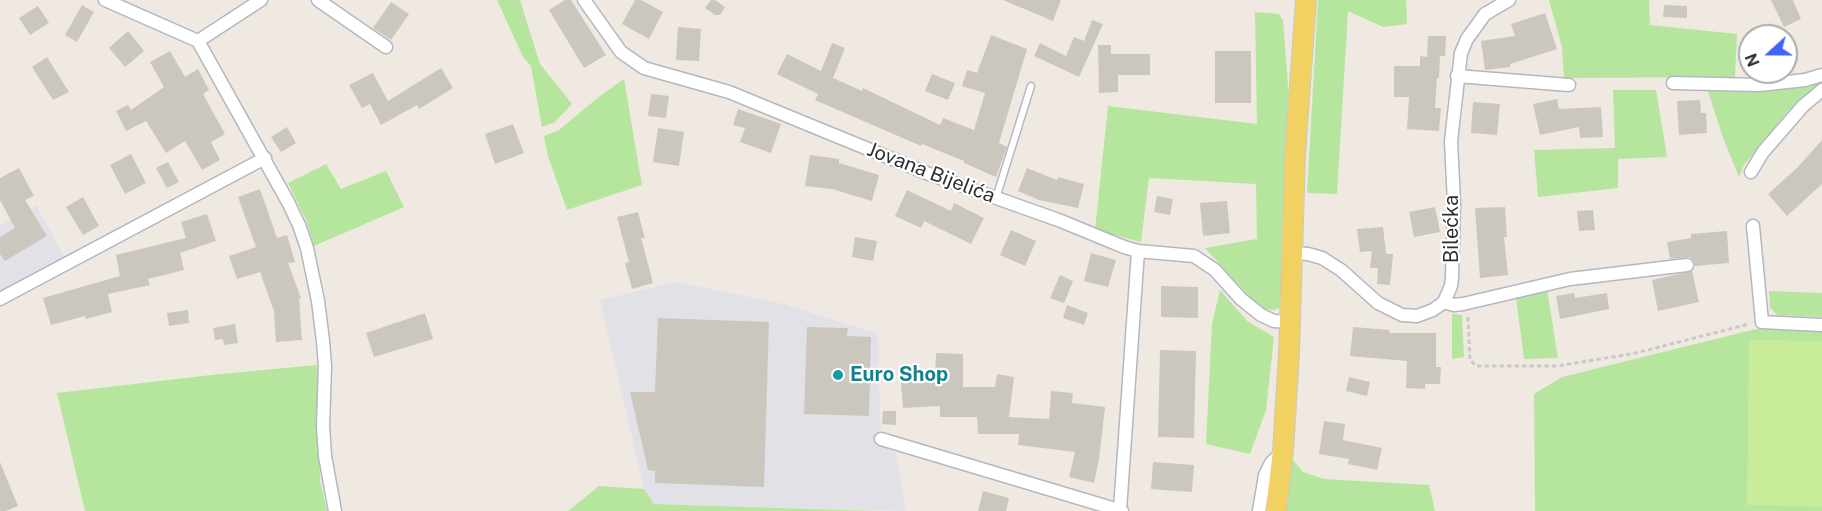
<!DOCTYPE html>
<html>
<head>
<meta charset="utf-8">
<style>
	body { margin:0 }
	#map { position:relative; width:1822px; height:511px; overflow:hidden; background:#efe9e1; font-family:"Public Sans",sans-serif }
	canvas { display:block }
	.north { position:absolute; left:1738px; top:24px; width:60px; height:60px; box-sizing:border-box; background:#fff; border:2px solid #ababab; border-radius:50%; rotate:249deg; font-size:16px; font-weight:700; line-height:24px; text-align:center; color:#2e2e2e }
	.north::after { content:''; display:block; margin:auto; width:21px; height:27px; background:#4264fb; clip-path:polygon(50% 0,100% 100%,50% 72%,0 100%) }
</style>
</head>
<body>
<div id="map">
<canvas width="1822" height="511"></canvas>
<div class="north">N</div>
</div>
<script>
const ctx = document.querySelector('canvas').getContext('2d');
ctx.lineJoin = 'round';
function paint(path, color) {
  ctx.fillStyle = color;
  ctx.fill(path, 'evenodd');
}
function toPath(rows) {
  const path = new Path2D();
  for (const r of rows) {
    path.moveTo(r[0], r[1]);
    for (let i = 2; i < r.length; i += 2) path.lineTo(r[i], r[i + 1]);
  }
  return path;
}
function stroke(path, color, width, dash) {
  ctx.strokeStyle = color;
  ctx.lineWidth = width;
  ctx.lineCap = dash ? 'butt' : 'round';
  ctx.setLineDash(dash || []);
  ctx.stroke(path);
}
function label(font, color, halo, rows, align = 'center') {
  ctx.font = font + ' "Public Sans",sans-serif';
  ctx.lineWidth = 4.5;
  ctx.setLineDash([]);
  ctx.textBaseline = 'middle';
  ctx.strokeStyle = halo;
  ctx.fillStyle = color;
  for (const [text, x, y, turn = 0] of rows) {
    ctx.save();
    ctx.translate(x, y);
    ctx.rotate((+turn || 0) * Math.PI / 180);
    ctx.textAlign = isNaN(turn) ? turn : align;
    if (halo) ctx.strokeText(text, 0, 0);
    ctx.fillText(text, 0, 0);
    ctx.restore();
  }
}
paint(toPath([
	[36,205,65,258,0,292,0,225],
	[677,282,784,304,878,334,881,447,896,453,906,511,654,504,644,489,600,300]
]), '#e3e1e8');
paint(toPath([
	[497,0,520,0,540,64,572,104,555,122,542,127,531,66,523,57],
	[1318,0,1406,0,1407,24,1383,27,1348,11,1337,194,1307,193],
	[1549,0,1649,0,1650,25,1737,34,1735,77,1564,78,1562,47],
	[1255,12,1279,14,1283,20,1290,113,1281,301,1279,308,1274,310,1264,309,1256,304,1205,248,1257,239,1256,184,1149,178,1141,242,1095,230,1108,106,1257,124],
	[624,79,642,185,567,210,548,156,544,136,559,130,600,96],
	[1821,82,1788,111,1744,165,1739,177,1723,138,1708,91,1786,89],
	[1613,90,1656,90,1667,157,1618,159,1618,188,1538,197,1534,150,1615,148],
	[326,164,341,189,386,171,404,207,314,246,306,220,288,183],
	[1220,290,1247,321,1274,337,1266,410,1250,454,1206,444,1212,324],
	[1547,290,1558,358,1524,359,1516,297],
	[1769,291,1822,293,1822,317,1777,315,1770,307],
	[1452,314,1462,315,1464,357,1452,359],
	[1756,329,1822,331,1822,511,1535,511,1534,394,1562,377],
	[317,365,320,481,327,511,85,511,57,393,211,375],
	[1292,459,1303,472,1324,479,1429,485,1435,511,1285,511],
	[599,486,644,489,654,504,875,511,568,511]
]), '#b6e59e');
paint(toPath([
	[1749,340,1822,341,1822,507,1747,505]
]), '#c9ec9a');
paint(toPath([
	[565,0,571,0,606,55,584,68,549,10],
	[635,0,641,0,663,12,649,39,622,24],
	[711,0,715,0,725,7,720,15,715,15,705,8],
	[1003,0,1061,0,1053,21],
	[1771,0,1793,0,1801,19,1784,27],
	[391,2,409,14,391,40,373,28],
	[82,5,94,12,77,42,65,35],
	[1664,5,1687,6,1687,18,1663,17],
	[38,6,49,23,30,35,19,18],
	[1545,13,1557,49,1510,64,1510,67,1485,70,1481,41,1515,36,1511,24],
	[1092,20,1103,24,1079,77,1034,56,1040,43,1066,56,1074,37,1084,41],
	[678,27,701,29,699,61,676,60],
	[128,31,144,51,125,67,109,48],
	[991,35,1027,49,999,143,1007,147,996,177,964,163,964,161,922,144,921,146,815,100,818,94,777,74,787,54,821,71,832,43,845,48,833,78,862,91,863,88,940,125,943,118,974,130,985,93,962,86,967,70,977,73],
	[1428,36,1446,36,1445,56,1440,56,1439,78,1437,78,1435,108,1441,108,1439,131,1407,129,1409,97,1394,97,1394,66,1420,66,1420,56,1427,57],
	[1098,45,1111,45,1111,54,1150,54,1150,75,1118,75,1118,92,1099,93],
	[170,51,185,77,198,69,209,90,203,94,225,134,211,142,220,160,202,170,185,141,166,153,146,121,126,131,116,111,128,105,131,110,164,87,150,62],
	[1215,51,1251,51,1251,103,1215,103],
	[47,57,69,92,53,100,32,67],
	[441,68,453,88,419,109,417,105,381,125,370,104,362,108,349,85,373,73,388,101],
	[932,74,955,83,948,100,925,91],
	[651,94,669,96,666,118,648,116],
	[1557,99,1559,109,1601,107,1603,137,1580,138,1579,127,1540,135,1533,104],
	[1700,100,1701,113,1706,113,1707,133,1679,135,1677,101],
	[1473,102,1500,104,1497,135,1471,133],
	[738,109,781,124,771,153,740,142,745,128,733,125],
	[513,124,524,153,495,164,485,134],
	[287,127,296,143,281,152,271,137],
	[658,128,684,132,679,166,653,162],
	[1822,140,1822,184,1787,216,1768,194,1797,168],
	[131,154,146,183,125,194,110,165],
	[810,155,839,159,839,163,879,175,872,201,832,189,805,186],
	[168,162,179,182,167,188,156,168],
	[19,168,34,196,25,200,47,236,5,261,0,254,0,237,15,228,0,200,0,178],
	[1027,168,1057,180,1058,177,1084,184,1078,208,1039,200,1018,191],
	[260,189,277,238,287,235,295,262,288,263,301,298,299,299,302,340,276,342,274,311,260,272,237,279,229,256,256,247,238,197],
	[907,190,951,211,954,203,984,218,971,244,924,221,921,228,895,216],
	[1157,196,1173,199,1170,215,1154,212],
	[83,197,99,226,83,235,66,207],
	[1227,201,1230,233,1203,236,1200,203],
	[1435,207,1440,232,1414,237,1409,212],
	[1505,207,1507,237,1504,237,1508,275,1480,278,1475,208],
	[1593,210,1595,230,1579,231,1577,211],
	[638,212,645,238,641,238,653,283,632,289,625,263,629,262,617,217],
	[207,214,216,241,180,253,184,270,148,279,150,285,108,294,112,312,86,319,85,316,51,325,43,298,120,276,116,255,186,238,181,222],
	[1383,227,1386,254,1393,254,1390,285,1377,284,1378,268,1370,268,1372,251,1360,252,1357,229],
	[1011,230,1036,241,1025,266,1000,255],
	[1727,231,1729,263,1695,266,1694,261,1690,257,1670,259,1667,242,1691,238,1691,234],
	[855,237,877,241,873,261,852,257],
	[1091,253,1116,260,1108,287,1084,281],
	[1692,271,1699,302,1658,311,1652,280],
	[1060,275,1073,281,1064,303,1050,298],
	[1161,286,1198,287,1198,318,1161,317],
	[1574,293,1575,298,1607,293,1609,309,1560,319,1556,296],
	[1067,305,1088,313,1084,325,1063,318],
	[188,310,189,323,169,326,167,313],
	[425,313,433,339,374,357,366,333],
	[658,318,769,322,764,487,655,483,655,471,648,470,630,392,655,392],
	[235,324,238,343,224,345,223,339,215,340,213,328],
	[807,327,848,328,847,336,871,337,869,416,804,414],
	[1353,327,1390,330,1389,333,1436,333,1436,367,1441,367,1440,384,1425,384,1425,389,1406,388,1407,361,1350,356],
	[1160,350,1196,351,1194,438,1158,437],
	[936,353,963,354,963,387,995,387,997,374,1014,377,1009,417,1049,419,1051,391,1073,393,1072,403,1105,407,1099,459,1094,483,1069,477,1075,452,1018,445,1019,434,978,434,977,417,940,417,940,406,903,408,901,381,935,380],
	[1349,377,1370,382,1367,396,1346,391],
	[883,411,896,411,896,425,882,424],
	[1324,421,1345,424,1343,440,1382,448,1377,470,1348,464,1349,459,1319,454],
	[0,462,18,506,6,511,0,511],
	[1153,462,1194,465,1192,492,1151,489],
	[983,491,1009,498,1006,511,978,511]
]), '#cbc7bf');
const lane = toPath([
	[996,198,1031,86]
]);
const street = toPath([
	[105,0,198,41],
	[261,0,198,41,288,202,299,225,307,248,318,301,323,341,325,366,323,426,325,456,335,511],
	[318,0,386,47],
	[584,0,621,52,644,68,729,92,929,174,1061,221,1124,247,1138,251,1194,256,1215,270,1241,299,1261,315,1274,321,1290,322],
	[1457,76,1569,85],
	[1673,83,1759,85,1805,80,1822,75],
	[1751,172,1763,152,1803,106,1822,90],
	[1753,226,1762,322,1822,325],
	[1292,253,1308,254,1322,258,1341,270,1378,303,1402,315,1417,316,1433,310,1444,302,1451,286,1452,278,1454,203,1451,141,1461,53,1467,39,1485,14,1509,0],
	[0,299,265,158],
	[1444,302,1454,305,1463,304,1570,279,1687,265],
	[881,439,1122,511],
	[1120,510,1138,251],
	[1259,511,1265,475,1271,463,1282,452]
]);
const primary = toPath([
	[1276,511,1283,451,1289,353,1295,156,1306,0]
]);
stroke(lane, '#b4b7c1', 9);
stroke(street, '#b4b7c1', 15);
stroke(primary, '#c9c9c9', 22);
stroke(toPath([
	[1468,317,1470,360,1476,366,1558,366,1636,353,1749,324]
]), '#c9c9c9', 3, [4.5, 3]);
stroke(lane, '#fff', 6);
stroke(street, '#fff', 12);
stroke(primary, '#f2d163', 20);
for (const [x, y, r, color] of [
	[838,375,6,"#0f9aa8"]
]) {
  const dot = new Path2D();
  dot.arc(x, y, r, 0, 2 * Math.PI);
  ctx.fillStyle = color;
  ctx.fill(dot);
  stroke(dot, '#fff', 2);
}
label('20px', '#2e2e2e', '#fff', [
	["Jovana Bijelića",931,173,21],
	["Bilećka",1452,229,-90]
]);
label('bold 20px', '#0d838f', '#fff', [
	["Euro Shop",850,375]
], 'left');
</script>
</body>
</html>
